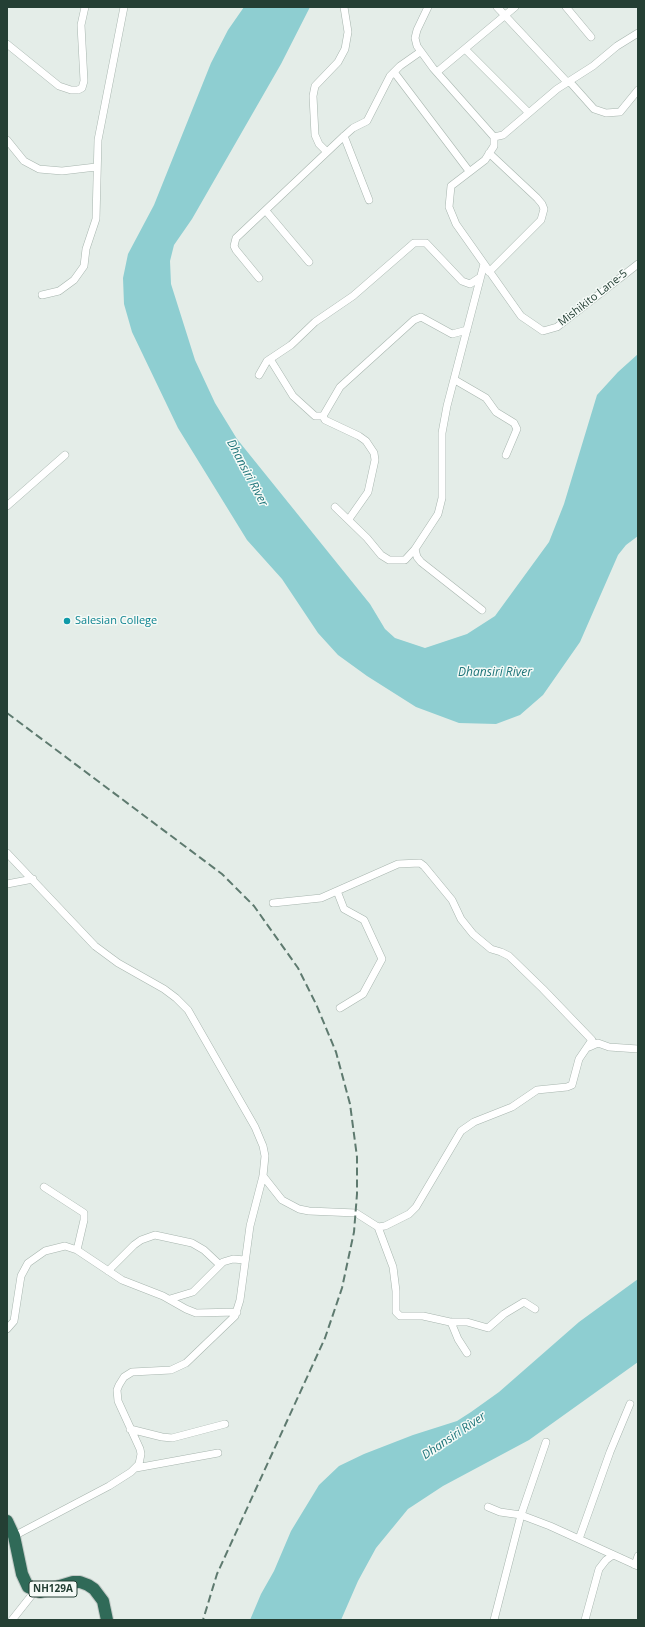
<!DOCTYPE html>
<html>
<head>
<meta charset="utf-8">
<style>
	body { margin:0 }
	#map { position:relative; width:645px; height:1627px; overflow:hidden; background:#e4ede8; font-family:"Open Sans",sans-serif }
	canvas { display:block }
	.frame { position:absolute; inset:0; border:8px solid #243f34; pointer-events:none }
</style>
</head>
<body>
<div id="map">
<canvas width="645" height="1627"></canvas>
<div class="frame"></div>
</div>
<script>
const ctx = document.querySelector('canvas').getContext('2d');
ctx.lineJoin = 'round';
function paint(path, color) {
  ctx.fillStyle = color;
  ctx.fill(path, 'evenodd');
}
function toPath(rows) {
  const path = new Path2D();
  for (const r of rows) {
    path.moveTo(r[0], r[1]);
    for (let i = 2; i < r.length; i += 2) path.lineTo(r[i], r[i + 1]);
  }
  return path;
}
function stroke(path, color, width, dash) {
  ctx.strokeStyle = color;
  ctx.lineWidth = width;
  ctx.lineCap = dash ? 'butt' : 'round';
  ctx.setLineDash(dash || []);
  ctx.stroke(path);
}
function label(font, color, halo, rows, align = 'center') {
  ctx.font = font + ' "Open Sans",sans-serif';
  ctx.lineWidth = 3;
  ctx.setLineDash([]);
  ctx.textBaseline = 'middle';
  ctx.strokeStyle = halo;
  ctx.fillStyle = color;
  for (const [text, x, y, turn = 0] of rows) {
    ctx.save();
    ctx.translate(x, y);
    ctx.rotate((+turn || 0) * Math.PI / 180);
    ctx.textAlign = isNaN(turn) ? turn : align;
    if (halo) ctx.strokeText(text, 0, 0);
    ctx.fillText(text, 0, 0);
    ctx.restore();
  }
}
paint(toPath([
	[244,7,310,7,281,64,192,219,174,245,170,261,171,284,195,360,215,403,237,439,370,604,385,629,395,638,425,648,467,634,495,616,549,542,564,504,597,395,618,372,638,354,638,536,626,545,618,555,580,642,543,695,520,715,496,724,459,723,416,707,367,676,338,655,318,633,282,579,247,540,178,428,132,332,124,304,123,278,128,254,154,205,211,63,228,30],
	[638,1279,638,1362,529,1440,443,1486,408,1509,376,1548,358,1581,341,1620,250,1620,261,1594,274,1571,291,1531,319,1485,339,1466,364,1454,413,1435,457,1421,471,1412,499,1392,579,1322]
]), '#8eced1');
const street = toPath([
	[428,7,417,30,415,38,417,46,433,68,494,137,494,146,485,160,451,186,449,207,456,224,521,316,543,331,557,327,638,264],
	[497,7,567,82],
	[566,7,591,37],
	[7,44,59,86,71,90,78,90,82,88,84,81,81,25,85,7],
	[465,49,528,112],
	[394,72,469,171],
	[437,72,515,7],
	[569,81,594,109,606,113,620,112,638,90],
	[344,136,369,200],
	[494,137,503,135,557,89,593,66,617,46,638,33],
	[7,140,24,161,39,169,62,171,96,167],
	[327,152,319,144,315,135,313,96,315,86,338,62,345,49,348,32,344,7],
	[266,211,309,262],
	[489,272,541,220,544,209,542,204,537,198,489,153],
	[259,278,236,250,234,246,236,238,344,136,353,128,367,121,390,76,400,66,420,52],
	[42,295,59,291,74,280,84,266,86,249,96,219,98,140,124,7],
	[270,359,293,396,315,416,323,416],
	[259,375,267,361,291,345,315,322,353,296,414,243,426,243,462,281,470,284,479,278],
	[455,380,486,398,496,412,514,423,517,429,506,455],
	[7,506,65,455],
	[335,507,367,538,381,555,389,560,405,560,415,549],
	[349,519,368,492,375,460,374,453,366,441,359,436,325,420,323,416,326,411,340,387,414,320,421,317,452,334,467,330],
	[482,610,421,562,417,557,415,549,438,514,442,498,442,433,447,406,484,264],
	[7,853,95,946,118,963,164,989,176,998,188,1010,255,1127,263,1146,265,1156,263,1176,250,1226,240,1300,235,1316,186,1363,171,1370,132,1372,124,1377,119,1385,117,1390,118,1401,140,1449,141,1454,139,1464,131,1472,109,1486,14,1536],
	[7,884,33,879],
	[337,891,344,909,364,920,382,959,363,994,340,1008],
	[589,1047,598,1043,609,1047,638,1049],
	[263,1176,282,1200,299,1209,309,1211,356,1213,378,1227,385,1226,409,1214,416,1207,461,1131,474,1122,512,1107,537,1090,567,1087,572,1085,579,1059,592,1040,543,989,509,956,501,952,491,949,473,934,461,919,452,900,424,866,420,863,398,864,321,898,273,903],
	[44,1187,84,1213,84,1220,77,1250],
	[378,1227,393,1267,396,1291,396,1312,400,1316,423,1316,450,1322,467,1322,488,1328,504,1314,524,1302,535,1309],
	[108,1271,134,1245,141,1240,155,1235,192,1243,204,1250,220,1265],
	[170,1299,193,1292,223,1262,233,1259,245,1260],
	[451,1322,458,1339,467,1353],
	[7,1329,14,1321,21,1276,28,1263,45,1251,65,1246,77,1250,122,1280,163,1296,186,1309,196,1313,237,1312],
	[130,1429,162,1437,172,1438,225,1424],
	[136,1468,218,1453],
	[488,1507,500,1512,521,1515,550,1526,638,1566],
	[579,1539,610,1452,630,1404],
	[635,1565,638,1556],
	[12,1620,35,1591],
	[494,1620,521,1515,546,1442],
	[585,1620,599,1569,606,1560,613,1555]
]);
const highway = toPath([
	[7,1521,14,1536,22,1574,28,1587,40,1592,73,1582,80,1582,88,1585,94,1589,103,1601,107,1620]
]);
stroke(street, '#a7b5ae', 8);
stroke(highway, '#c2c9c6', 14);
stroke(street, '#fff', 7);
stroke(highway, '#306a58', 12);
stroke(toPath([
	[7,713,222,874,254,906,298,968,316,1004,336,1052,350,1104,357,1157,357,1194,354,1232,342,1288,325,1338,217,1574,203,1620]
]), '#5e7a6f', 2, [8, 4]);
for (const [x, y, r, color] of [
	[67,621,4,"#0f9aa8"]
]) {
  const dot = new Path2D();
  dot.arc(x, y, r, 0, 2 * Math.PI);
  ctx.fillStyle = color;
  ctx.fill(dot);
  stroke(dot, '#f5faf7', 1.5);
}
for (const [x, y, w] of [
	[53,1589,48]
]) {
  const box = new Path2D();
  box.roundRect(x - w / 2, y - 8, w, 16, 3);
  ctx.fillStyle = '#f5faf7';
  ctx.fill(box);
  stroke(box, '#243f34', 1);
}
label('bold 10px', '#243f34', null, [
	["NH129A",53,1589]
]);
label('11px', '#243f34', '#f5faf7', [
	["Mishikito Lane-5",593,298,-38]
]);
label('11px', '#0d838f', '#f5faf7', [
	["Salesian College",75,621]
], 'left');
label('italic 12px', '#1f757a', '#f5faf7', [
	["Dhansiri River",247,473,62],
	["Dhansiri River",495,673],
	["Dhansiri River",454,1436,-34]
]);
</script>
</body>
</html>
